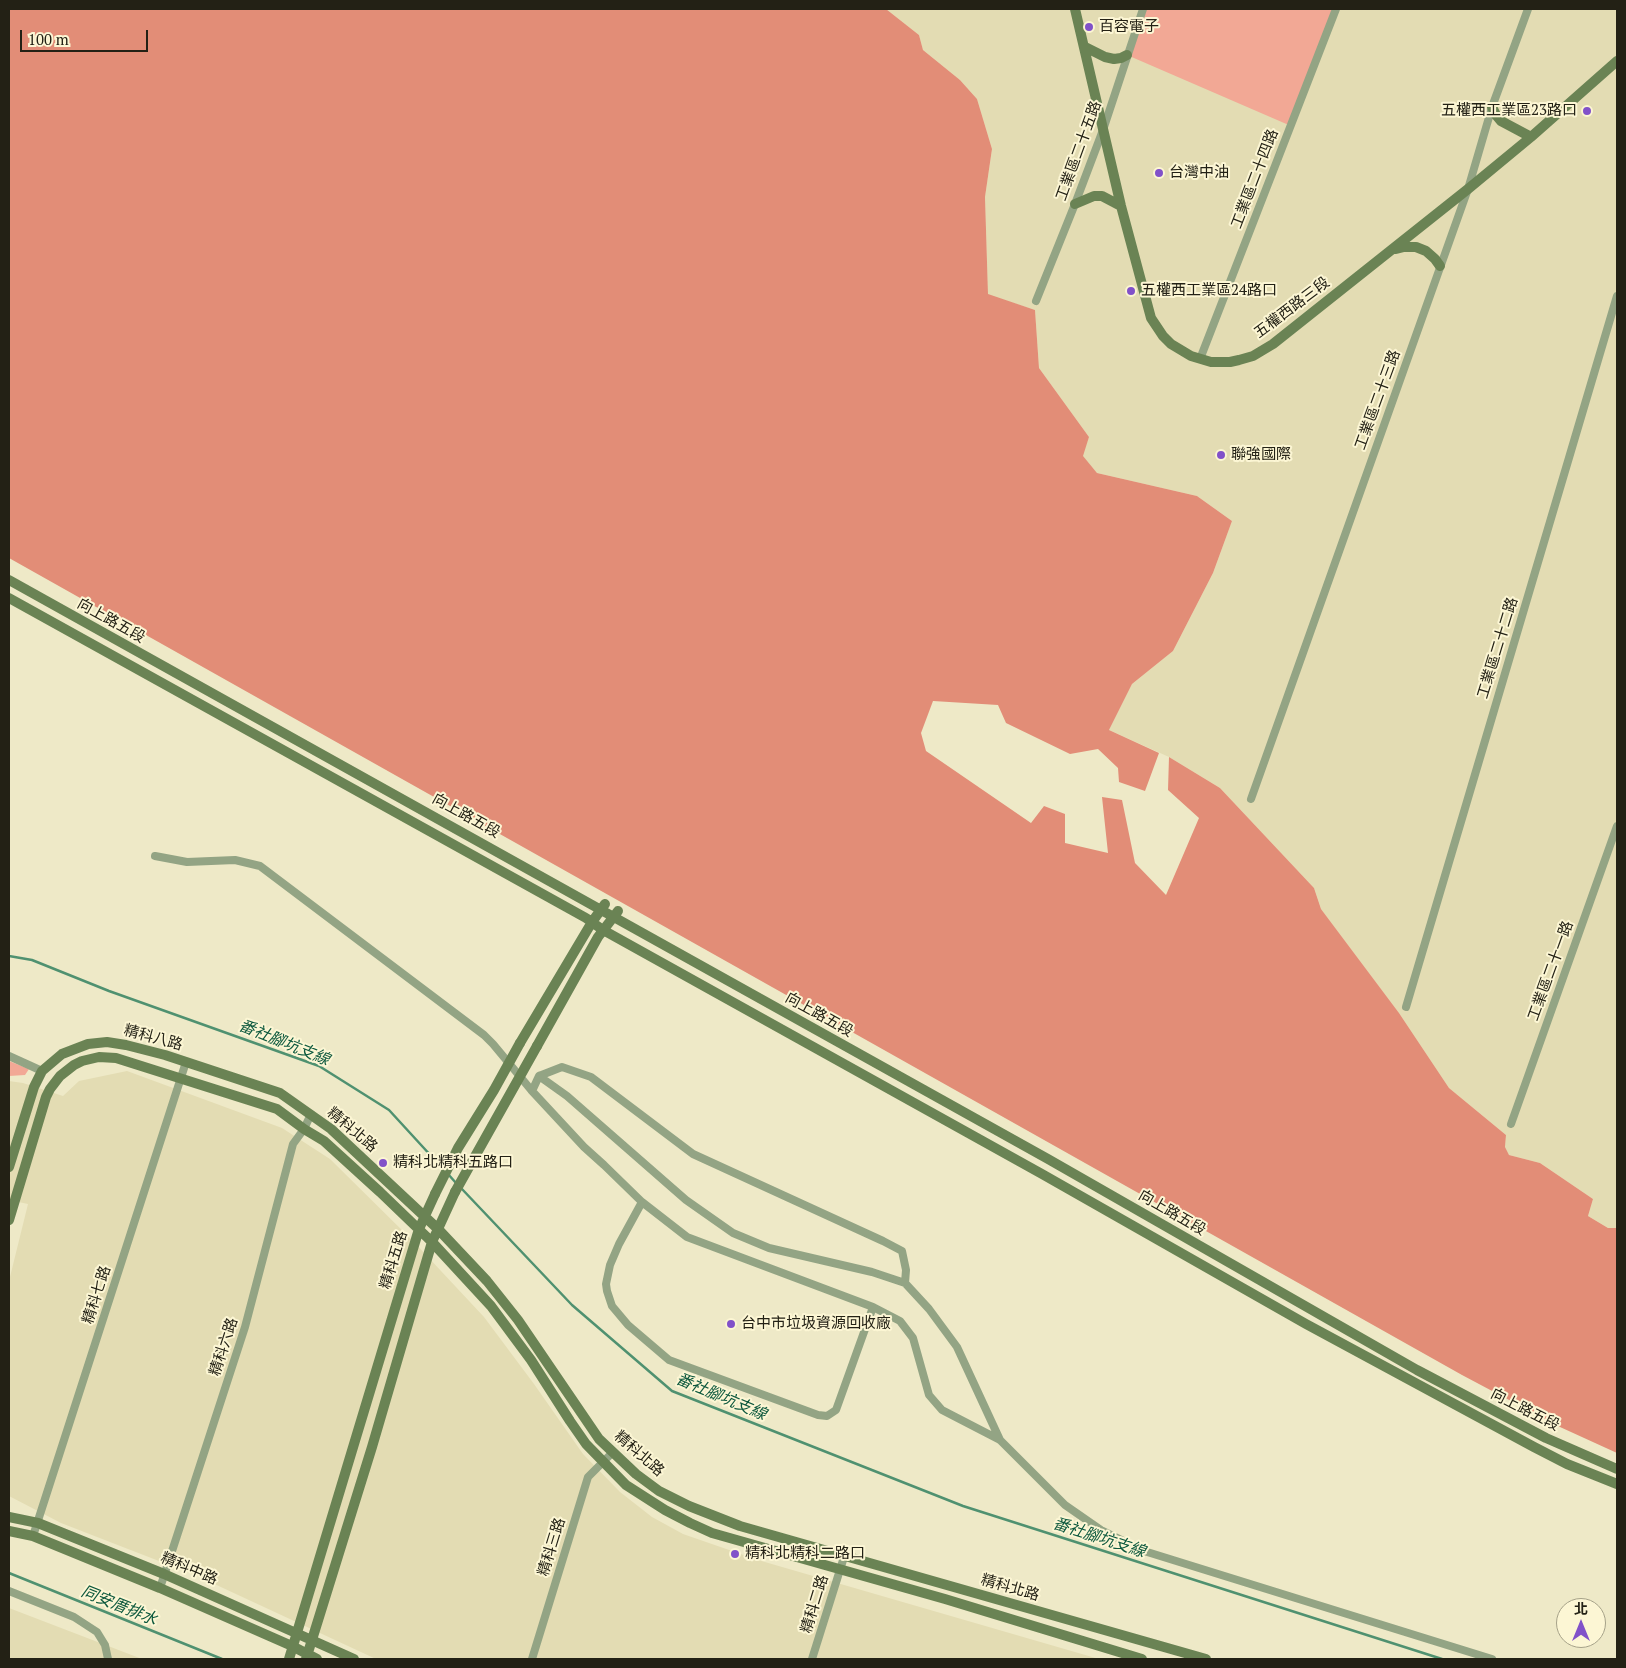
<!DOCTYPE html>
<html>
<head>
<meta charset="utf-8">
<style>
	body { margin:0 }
	#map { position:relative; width:1626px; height:1668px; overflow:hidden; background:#eee9c7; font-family:"PT Serif","Noto Sans TC",serif }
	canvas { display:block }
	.frame { position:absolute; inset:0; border:10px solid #232115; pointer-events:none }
	.north { position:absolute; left:1556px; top:1598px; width:50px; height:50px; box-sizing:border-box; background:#fcf6d4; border:1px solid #a5a188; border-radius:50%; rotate:0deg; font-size:14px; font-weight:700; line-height:20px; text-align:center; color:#232115 }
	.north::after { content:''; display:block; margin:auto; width:18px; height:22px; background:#8151c9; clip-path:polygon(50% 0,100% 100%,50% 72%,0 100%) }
	.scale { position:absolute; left:20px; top:30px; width:128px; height:22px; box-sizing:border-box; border:2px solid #232115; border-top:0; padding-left:6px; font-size:15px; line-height:18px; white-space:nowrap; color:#232115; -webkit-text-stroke:4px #fcf6d4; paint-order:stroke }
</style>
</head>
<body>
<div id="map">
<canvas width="1626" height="1668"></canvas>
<div class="frame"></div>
<div class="north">北</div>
<div class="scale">100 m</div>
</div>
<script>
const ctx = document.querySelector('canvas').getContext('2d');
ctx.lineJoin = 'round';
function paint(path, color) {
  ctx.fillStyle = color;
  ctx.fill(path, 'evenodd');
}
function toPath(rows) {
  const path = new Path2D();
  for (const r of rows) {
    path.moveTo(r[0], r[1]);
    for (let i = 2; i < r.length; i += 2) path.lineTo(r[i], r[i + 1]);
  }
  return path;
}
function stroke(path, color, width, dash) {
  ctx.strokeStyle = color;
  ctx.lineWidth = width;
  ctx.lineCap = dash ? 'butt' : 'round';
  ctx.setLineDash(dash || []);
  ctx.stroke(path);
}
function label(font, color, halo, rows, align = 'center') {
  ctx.font = font + ' "PT Serif","Noto Sans TC",serif';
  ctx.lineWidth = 4;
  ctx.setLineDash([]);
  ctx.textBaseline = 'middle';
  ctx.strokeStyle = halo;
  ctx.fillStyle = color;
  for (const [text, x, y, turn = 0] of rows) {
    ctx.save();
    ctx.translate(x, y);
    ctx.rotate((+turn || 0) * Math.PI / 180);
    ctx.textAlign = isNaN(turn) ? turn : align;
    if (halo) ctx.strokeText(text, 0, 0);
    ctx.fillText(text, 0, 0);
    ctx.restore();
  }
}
paint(toPath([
	[886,9,1617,9,1617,1228,1608,1228,1588,1216,1593,1199,1540,1163,1509,1155,1505,1147,1506,1135,1449,1088,1399,1013,1321,909,1314,888,1220,788,1169,757,1109,730,1132,684,1173,651,1213,573,1232,521,1197,496,1097,473,1082,456,1089,437,1039,368,1035,310,988,295,985,197,992,149,977,99,960,80,923,50,919,35],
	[127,1071,282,1128,330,1159,413,1241,484,1317,534,1384,583,1454,620,1492,652,1517,683,1534,758,1560,1099,1659,376,1659,195,1575,61,1523,9,1496,9,1281,28,1204,9,1200,9,1081,23,1083,63,1096,79,1081],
	[9,1608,142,1659,9,1659]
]), '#e3dcb3');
paint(toPath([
	[1143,9,1335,9,1291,126,1127,55],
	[9,1061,29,1069,25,1075,9,1076]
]), '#f2a895');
paint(toPath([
	[9,9,886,9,919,35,923,50,960,80,977,99,992,149,985,197,988,294,1035,310,1039,368,1089,437,1083,456,1097,473,1197,496,1232,521,1213,573,1173,651,1132,684,1109,730,1159,753,1145,791,1119,782,1118,768,1098,749,1070,754,1006,723,998,705,933,701,921,733,926,751,1031,823,1044,806,1065,814,1065,843,1108,853,1102,797,1122,800,1135,863,1166,895,1199,818,1168,790,1169,757,1220,788,1314,888,1321,909,1399,1013,1449,1088,1506,1135,1505,1147,1509,1155,1540,1163,1593,1199,1588,1216,1608,1228,1617,1228,1617,1453,1560,1427,1462,1375,9,558]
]), '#e28d77');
stroke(toPath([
	[9,956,32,960,109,991,319,1066,389,1110,444,1170],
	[448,1174,456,1183],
	[461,1188,572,1305,672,1391,963,1506,1442,1659],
	[9,1573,222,1659]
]), '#4f9170', 2.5);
stroke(toPath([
	[1036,301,1075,204,1103,130,1143,9],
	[1200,359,1336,9],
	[1251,799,1468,189,1492,107,1528,9],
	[155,856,187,862,235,860,260,866,484,1035,493,1044,532,1091,584,1147,604,1165,642,1202,619,1244,610,1265,606,1284,607,1291,612,1306,628,1325,669,1360,818,1415,827,1416,836,1410,873,1307],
	[1406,1007,1617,296],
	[9,1056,42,1071],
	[539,1076,567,1096,686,1200,733,1233,769,1248,872,1272,905,1283,929,1309,957,1347,1000,1440],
	[532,1091,539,1076,562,1067,591,1077,693,1154,883,1241,902,1251,906,1270,905,1283],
	[1511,1124,1617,826],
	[642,1202,687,1237,873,1307,900,1321,913,1338,929,1395,942,1410,1000,1440,1065,1505,1101,1530,1144,1551,1492,1659],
	[33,1536,186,1062],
	[160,1588,245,1327,293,1144,304,1129,311,1114],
	[9,1591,74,1617,97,1632,105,1645,108,1659],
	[532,1659,588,1477,613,1452],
	[812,1659,844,1557]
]), '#93a484', 8);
stroke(toPath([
	[1075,9,1121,206,1151,318,1163,336,1171,344,1191,356,1211,362,1230,362,1239,360,1253,356,1273,344,1468,189,1531,137,1617,61],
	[1085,47,1105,57,1114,59,1121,58,1127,55],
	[1492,107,1496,115,1501,121,1531,137],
	[1075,204,1094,196,1102,196,1121,206],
	[1396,249,1404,247,1416,247,1426,251,1435,259,1440,266],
	[9,580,1048,1159,1417,1370,1546,1438,1617,1469],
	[9,598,586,918,603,930,1042,1174,1306,1324,1534,1447,1567,1464,1617,1484],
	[520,1043,592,922,605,904],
	[537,1046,598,937,618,911],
	[9,1167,34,1087,42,1071,62,1054,88,1044,107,1042,126,1045,165,1055,280,1093,331,1129,438,1229,487,1281,518,1320,599,1439,636,1474,659,1491,689,1506,740,1526,1206,1659],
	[9,1220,46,1097,50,1089,60,1076,74,1065,82,1061,99,1057,116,1058,277,1109,304,1129,324,1141,380,1192,432,1242,491,1306,531,1360,570,1421,586,1444,626,1485,665,1510,690,1523,712,1533,945,1599,1142,1659],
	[9,1517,38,1523,164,1574,354,1659],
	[9,1531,33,1536,160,1588,292,1646,317,1659],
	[289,1659,419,1229,435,1194],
	[306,1659,372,1447,432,1242,455,1192]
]), '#6a8354', 10);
stroke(toPath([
	[455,1192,537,1046],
	[435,1194,458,1148,494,1090,520,1043]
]), '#6a8354', 10);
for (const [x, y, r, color] of [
	[1089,27,5,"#8151c9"],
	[1587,111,5,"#8151c9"],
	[1159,173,5,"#8151c9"],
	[1131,291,5,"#8151c9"],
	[1221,455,5,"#8151c9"],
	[383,1163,5,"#8151c9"],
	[731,1324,5,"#8151c9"],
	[735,1554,5,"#8151c9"]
]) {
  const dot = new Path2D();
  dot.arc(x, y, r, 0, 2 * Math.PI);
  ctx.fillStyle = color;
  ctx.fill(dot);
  stroke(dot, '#fcf6d4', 2);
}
label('15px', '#232115', '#fcf6d4', [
	["百容電子",1099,27],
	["五權西工業區23路口",1577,111,"right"],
	["台灣中油",1169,173],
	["五權西工業區24路口",1141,291],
	["聯強國際",1231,455],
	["精科北精科五路口",393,1163],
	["台中市垃圾資源回收廠",741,1324],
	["精科北精科二路口",745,1554]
], 'left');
label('15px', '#232115', '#fcf6d4', [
	["工業區二十五路",1079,151,-70],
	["工業區二十四路",1255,179,-69],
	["五權西路三段",1292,308,-37],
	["工業區二十三路",1378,400,-70],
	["向上路五段",111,621,29],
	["工業區二十二路",1498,648,-73],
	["向上路五段",466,816,29],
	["工業區二十一路",1551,971,-70],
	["向上路五段",819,1015,29],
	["精科八路",153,1038,15],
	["精科北路",352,1130,40],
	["向上路五段",1172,1213,30],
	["精科五路",394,1260,-73],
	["精科七路",97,1295,-72],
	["精科六路",224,1347,-72],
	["向上路五段",1525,1410,27],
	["精科北路",639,1454,41],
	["精科三路",552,1547,-73],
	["精科中路",189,1569,23],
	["精科北路",1010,1588,16],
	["精科二路",815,1604,-73]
]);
label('italic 16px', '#0e593e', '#fcf6d4', [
	["番社腳坑支線",284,1043,22],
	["番社腳坑支線",721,1397,23],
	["番社腳坑支線",1099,1538,18],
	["同安厝排水",119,1606,22]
]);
</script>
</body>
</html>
